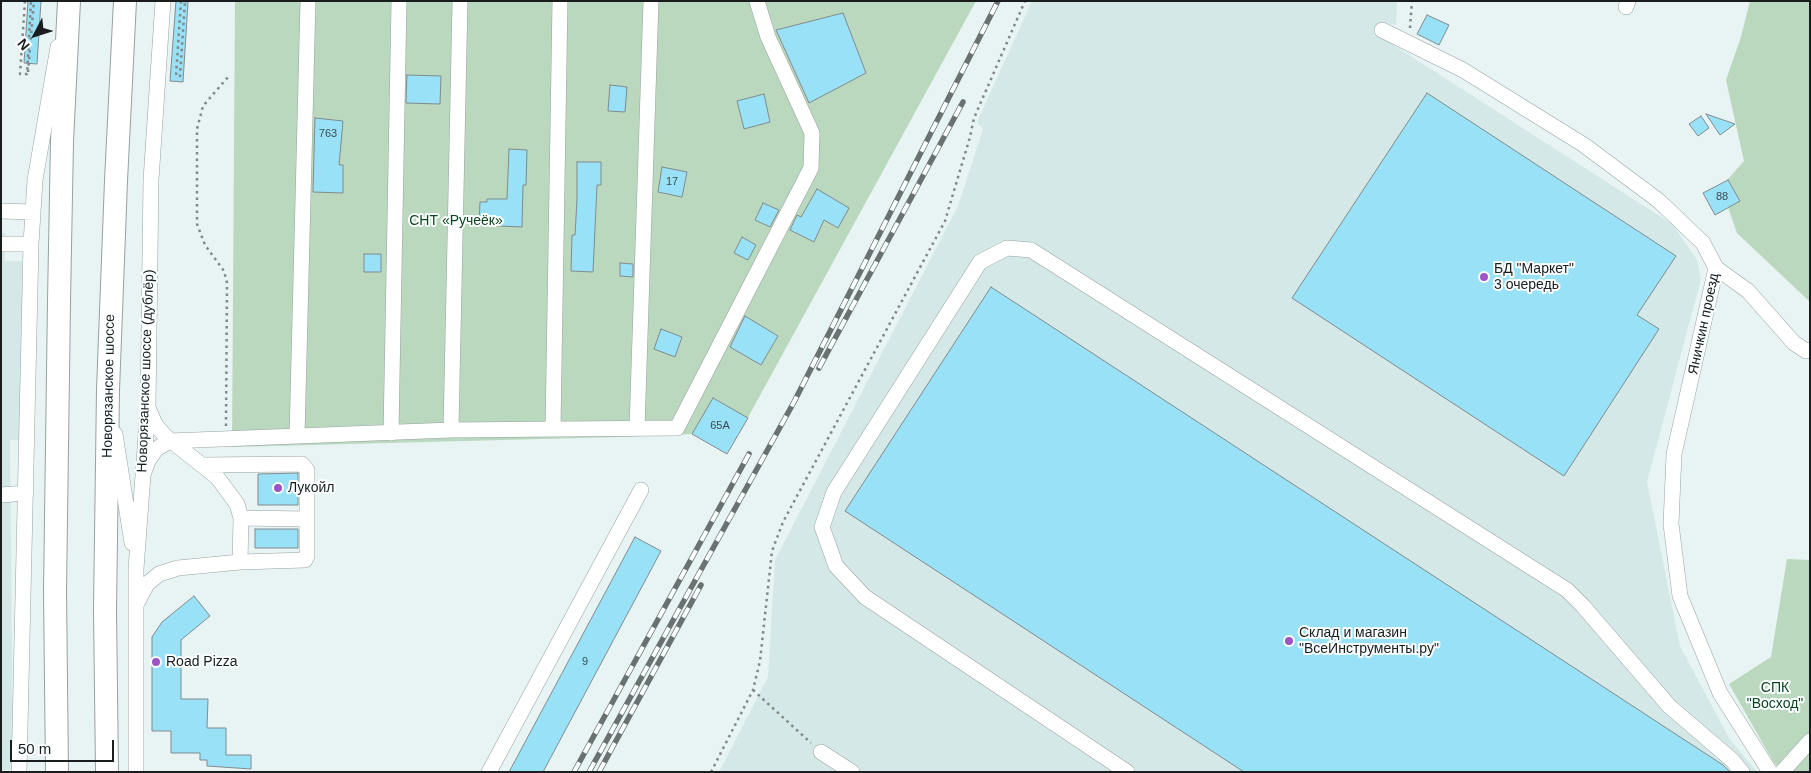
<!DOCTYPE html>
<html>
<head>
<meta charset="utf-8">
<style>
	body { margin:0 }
	#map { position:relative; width:1811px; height:773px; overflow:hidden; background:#e8f3f3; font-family:Arial,sans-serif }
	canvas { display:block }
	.frame { position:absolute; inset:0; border:2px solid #191d1d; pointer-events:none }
	.north { position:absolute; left:10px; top:10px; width:50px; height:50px; -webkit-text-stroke:4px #fbffff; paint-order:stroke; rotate:230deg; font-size:14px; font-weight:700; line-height:20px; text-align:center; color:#191d1d }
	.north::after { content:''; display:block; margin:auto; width:18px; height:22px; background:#191d1d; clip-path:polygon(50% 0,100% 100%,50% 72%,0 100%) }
	.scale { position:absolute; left:10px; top:740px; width:104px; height:22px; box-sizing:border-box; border:2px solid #191d1d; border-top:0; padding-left:6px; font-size:15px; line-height:18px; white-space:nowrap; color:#191d1d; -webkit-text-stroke:4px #fbffff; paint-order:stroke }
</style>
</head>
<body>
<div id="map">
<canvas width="1811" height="773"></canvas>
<div class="frame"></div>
<div class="north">N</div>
<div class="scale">50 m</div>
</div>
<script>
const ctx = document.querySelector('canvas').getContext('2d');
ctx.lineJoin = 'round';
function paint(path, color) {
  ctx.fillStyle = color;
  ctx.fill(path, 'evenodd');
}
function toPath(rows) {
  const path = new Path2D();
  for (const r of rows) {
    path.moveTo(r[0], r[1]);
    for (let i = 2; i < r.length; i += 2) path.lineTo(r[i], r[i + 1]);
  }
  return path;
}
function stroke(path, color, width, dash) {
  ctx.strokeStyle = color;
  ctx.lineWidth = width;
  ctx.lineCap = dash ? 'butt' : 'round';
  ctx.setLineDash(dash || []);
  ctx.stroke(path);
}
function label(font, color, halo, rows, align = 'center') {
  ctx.font = font + ' Arial,sans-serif';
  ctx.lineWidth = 4;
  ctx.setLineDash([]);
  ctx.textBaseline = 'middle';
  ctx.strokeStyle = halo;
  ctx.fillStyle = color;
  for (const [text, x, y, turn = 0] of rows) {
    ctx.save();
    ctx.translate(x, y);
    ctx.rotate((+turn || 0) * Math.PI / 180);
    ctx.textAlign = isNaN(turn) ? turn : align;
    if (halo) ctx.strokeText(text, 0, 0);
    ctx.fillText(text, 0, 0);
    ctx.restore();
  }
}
paint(toPath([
	[1032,1,1397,1,1396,25,1384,23,1381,37,1672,224,1697,260,1701,279,1647,482,1680,646,1729,738,1757,772,719,772,768,677,775,560,958,206,983,129,977,122],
	[1,233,5,233,5,261,22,261,22,440,10,440,13,770,1,770]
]), '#d3e8e7');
paint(toPath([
	[235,1,976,1,740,432,618,437,232,447],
	[1750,1,1810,1,1810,302,1737,233,1721,187,1744,161,1726,80,1741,37],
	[1787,559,1810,560,1810,772,1784,772,1774,763,1729,684,1771,657]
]), '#b9d8bd');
const building = toPath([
	[28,1,41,1,37,64,24,63,28,1],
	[176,1,188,2,183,82,170,81,176,1],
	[843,13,866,73,809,103,776,30,843,13],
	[1427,15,1449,25,1439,45,1417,34,1427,15],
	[407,75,441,76,440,104,406,103,407,75],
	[610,85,627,87,625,112,608,111,610,85],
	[1427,93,1676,256,1637,315,1659,329,1564,476,1292,298,1427,93],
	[764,94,770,122,744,129,737,101,764,94],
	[1706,114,1735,124,1720,135,1706,114],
	[1701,116,1709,128,1698,136,1689,124,1701,116],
	[315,118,343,121,339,165,343,165,343,193,313,192,315,118],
	[509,149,527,150,526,185,523,185,522,227,479,225,480,202,487,202,487,199,507,199,509,149],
	[577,162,601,162,601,185,597,185,593,272,571,271,572,235,575,235,577,200,577,162],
	[662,167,687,172,682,197,658,192,662,167],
	[1728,180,1740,201,1715,215,1703,193,1728,180],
	[817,189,849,208,838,228,824,220,814,242,790,230,797,215,801,217,817,189],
	[763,203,779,210,770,227,755,220,763,203],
	[742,237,756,245,748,260,734,253,742,237],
	[364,254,381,254,381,272,364,272,364,254],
	[620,263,633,264,633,277,620,276,620,263],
	[991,287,1723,765,1730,772,1244,772,845,511,991,287],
	[745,316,778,336,761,365,730,347,745,316],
	[661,329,682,337,675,357,654,349,661,329],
	[713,398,748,418,727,454,692,434,713,398],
	[298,473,298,505,258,505,258,474,298,473],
	[255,529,298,529,298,548,255,548,255,529],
	[635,537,661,551,543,772,509,772,635,537],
	[194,596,210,616,181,640,181,699,208,699,207,728,226,728,226,755,251,755,251,769,207,766,207,760,200,760,200,753,171,753,171,731,152,731,152,637,162,622,194,596]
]);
paint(building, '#98e1f7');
stroke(building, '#828b8e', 1);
const minor = toPath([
	[1626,7,1628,1],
	[1382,30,1463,70,1584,145,1659,201,1703,243,1716,268,1674,454,1671,524,1680,596,1720,693,1770,772],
	[1,211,33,212],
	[1,244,31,244],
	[1716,268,1748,291,1794,343,1806,351,1810,350],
	[553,428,560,1],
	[637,428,651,1],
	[451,430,460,1],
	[391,433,399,1],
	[115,434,132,543],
	[297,436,308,1],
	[203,465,302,464,307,470,307,556,305,560,240,562],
	[143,475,148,461,156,449,170,441,451,430,677,428,811,168,812,133,768,37,757,1],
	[1,495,26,493],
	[241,518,307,519],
	[137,603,147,584,159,574,178,568,240,562,241,518,237,504,217,477,165,436,155,424,149,410],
	[821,752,852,772],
	[19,772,31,244,35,180,58,47],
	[136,772,136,569,148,408,151,180,163,1],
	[489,772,641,490],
	[1127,772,865,597,836,566,822,527,834,492,980,262,1007,248,1031,250,1567,590,1583,606,1669,706,1732,760,1742,772],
	[1782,772,1810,741]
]);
const highway = toPath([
	[57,772,55,591,59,301,62,141,69,1],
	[107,772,105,610,108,390,116,181,125,1]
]);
stroke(minor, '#97a1a1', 16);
stroke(highway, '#97a1a1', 24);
stroke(toPath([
	[25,1,20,74,27,74,31,1],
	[181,1,176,76,180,76,185,1],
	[1410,28,1412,1],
	[28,72,34,1],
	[226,426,227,283,224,271,205,245,197,224,197,129,203,106,228,77],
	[753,690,811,743],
	[711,772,753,690,760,661,772,551,783,522,945,221,970,137,974,118,1025,1]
]), '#7f8787', 2.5, [2.5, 4]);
stroke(minor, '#fff', 15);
stroke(highway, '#fff', 22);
const rail = toPath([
	[819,368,963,102],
	[574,772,749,454],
	[589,772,794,402,998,1],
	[599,772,701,585]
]);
stroke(rail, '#6a7171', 5.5);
stroke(rail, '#fbffff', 4, [11]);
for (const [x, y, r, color] of [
	[1484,277,5,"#9e54c7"],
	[278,488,5,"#9e54c7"],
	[1289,641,5,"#9e54c7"],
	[156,662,5,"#9e54c7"]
]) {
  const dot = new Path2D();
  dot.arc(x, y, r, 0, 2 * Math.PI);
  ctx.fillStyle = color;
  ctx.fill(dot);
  stroke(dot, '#fbffff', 2);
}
label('11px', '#394e54', null, [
	["763",328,134],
	["17",672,182],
	["88",1722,197],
	["65А",720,426],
	["9",585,662]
]);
label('14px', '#0c441d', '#fbffff', [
	["СНТ «Ручеёк»",456,221],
	["СПК",1775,688],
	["\"Восход\"",1775,704]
]);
label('14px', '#191d1d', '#fbffff', [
	["БД \"Маркет\"",1494,269],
	["3 очередь",1494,285],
	["Лукойл",288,488],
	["Склад и магазин",1299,633],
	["\"ВсеИнструменты.ру\"",1299,649],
	["Road Pizza",166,662]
], 'left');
label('14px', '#191d1d', '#fbffff', [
	["Яничкин проезд",1704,324,-78],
	["Новорязанское шоссе (дублёр)",146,371,-88],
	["Новорязанское шоссе",109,386,-89]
]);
</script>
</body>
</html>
